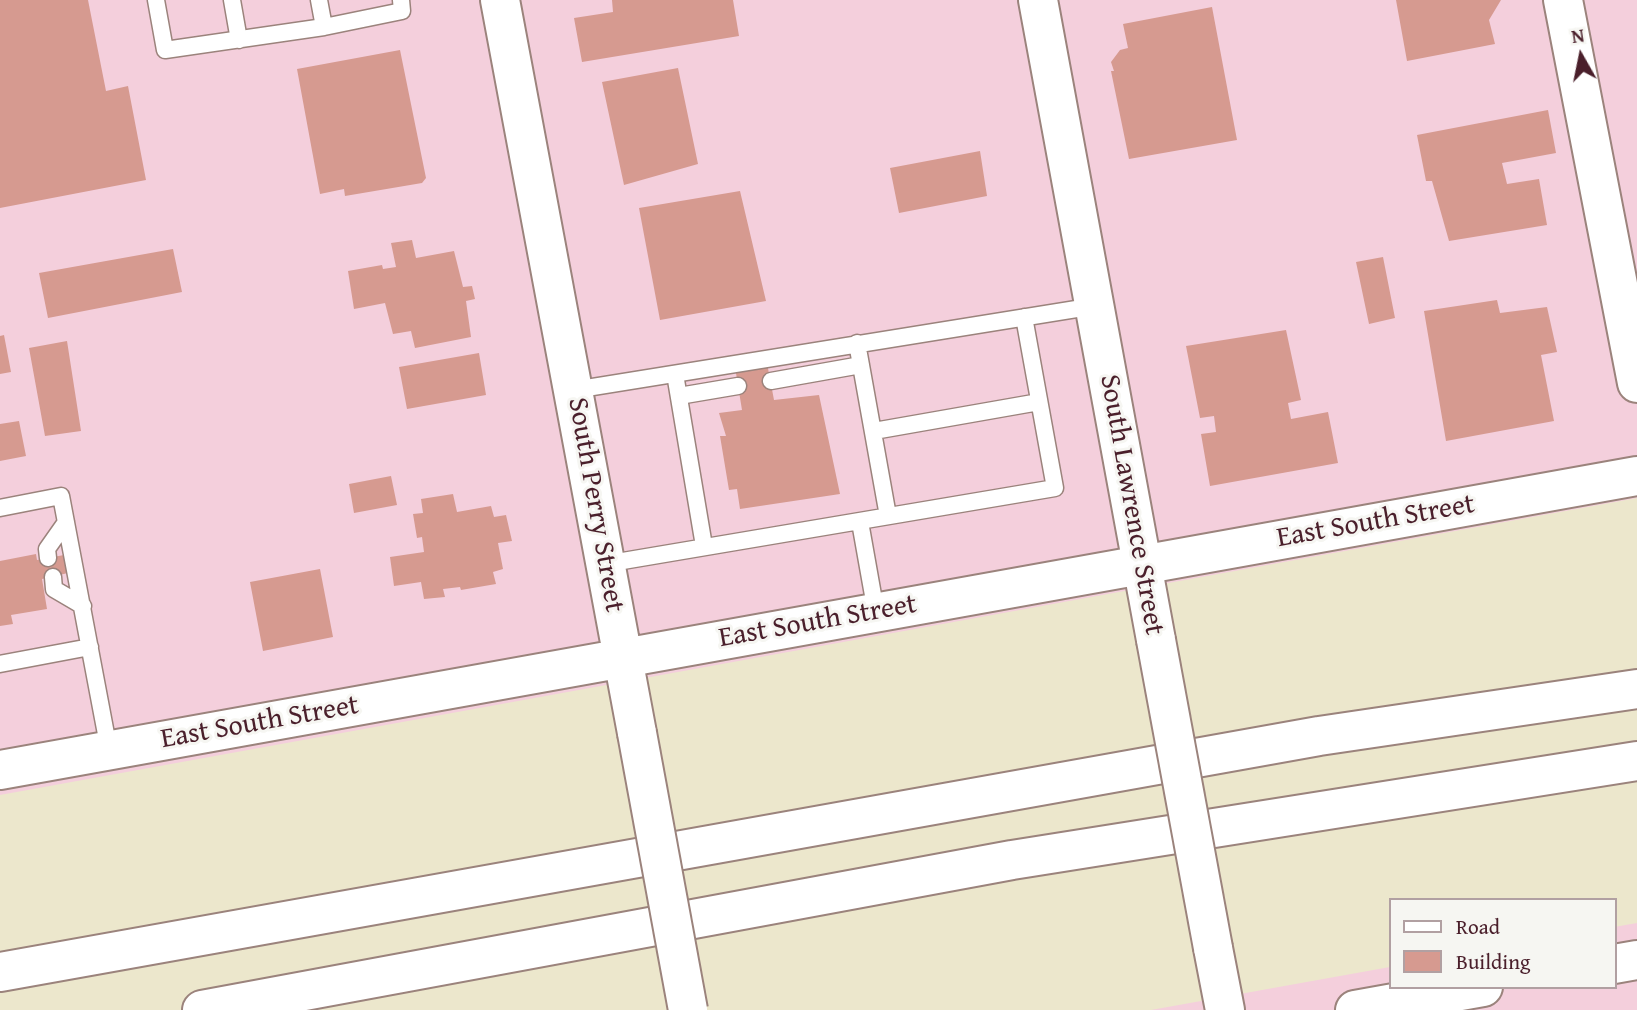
<!DOCTYPE html>
<html>
<head>
<meta charset="utf-8">
<style>
	body { margin:0 }
	#map { position:relative; width:1637px; height:1010px; overflow:hidden; background:#ece7cc; font-family:"Gentium Book Plus",serif }
	canvas { display:block }
	.legend { position:absolute; left:1389px; top:898px; width:228px; height:91px; box-sizing:border-box; background:#f6f6f2; border:2px solid #b1a0a2; margin:0; padding:9px 12px; list-style:none; font-size:21px; color:#4a1f2b }
	.legend li { display:flex; align-items:center; gap:14px; height:35px }
	.legend b { width:35px; border:2px solid #b1a0a2 }
	.north { position:absolute; left:1546px; top:21px; width:70px; height:70px; -webkit-text-stroke:5px #f6f6f2; paint-order:stroke; rotate:351deg; font-size:19px; font-weight:700; line-height:28px; text-align:center; color:#4a1f2b }
	.north::after { content:''; display:block; margin:auto; width:24px; height:32px; background:#4a1f2b; clip-path:polygon(50% 0,100% 100%,50% 72%,0 100%) }
</style>
</head>
<body>
<div id="map">
<canvas width="1637" height="1010"></canvas>
<ul class="legend">
<li><b style="height:9px;background:#fff"></b>Road</li>
<li><b style="height:19px;background:#d69a90"></b>Building</li>
</ul>
<div class="north">N</div>
</div>
<script>
const ctx = document.querySelector('canvas').getContext('2d');
ctx.lineJoin = 'round';
function paint(path, color) {
  ctx.fillStyle = color;
  ctx.fill(path, 'evenodd');
}
function toPath(rows) {
  const path = new Path2D();
  for (const r of rows) {
    path.moveTo(r[0], r[1]);
    for (let i = 2; i < r.length; i += 2) path.lineTo(r[i], r[i + 1]);
  }
  return path;
}
function stroke(path, color, width, dash) {
  ctx.strokeStyle = color;
  ctx.lineWidth = width;
  ctx.lineCap = dash ? 'butt' : 'round';
  ctx.setLineDash(dash || []);
  ctx.stroke(path);
}
function label(font, color, halo, rows, align = 'center') {
  ctx.font = font + ' "Gentium Book Plus",serif';
  ctx.lineWidth = 6;
  ctx.setLineDash([]);
  ctx.textBaseline = 'middle';
  ctx.strokeStyle = halo;
  ctx.fillStyle = color;
  for (const [text, x, y, turn = 0] of rows) {
    ctx.save();
    ctx.translate(x, y);
    ctx.rotate((+turn || 0) * Math.PI / 180);
    ctx.textAlign = isNaN(turn) ? turn : align;
    if (halo) ctx.strokeText(text, 0, 0);
    ctx.fillText(text, 0, 0);
    ctx.restore();
  }
}
paint(toPath([
	[0,0,1637,0,1637,498,0,795],
	[1637,923,1637,1010,1151,1010,1390,967,1390,987,1614,987,1614,927]
]), '#f4cfdc');
paint(toPath([
	[0,0,88,0,106,91,128,86,146,180,0,208],
	[612,0,733,0,739,36,582,62,574,18,613,12],
	[1396,0,1501,0,1489,20,1495,44,1407,61],
	[1212,7,1237,140,1129,159,1111,71,1114,71,1111,62,1120,50,1128,48,1123,24],
	[400,50,426,178,422,183,345,196,344,189,320,194,297,69],
	[678,68,698,164,624,185,602,82],
	[1548,110,1556,153,1502,163,1507,184,1539,179,1547,225,1449,241,1432,181,1426,181,1417,135],
	[980,151,987,196,899,213,890,168],
	[740,191,766,301,660,320,639,208],
	[412,240,416,258,454,251,463,287,472,286,475,299,466,301,471,337,415,348,411,331,393,334,385,303,354,309,348,271,382,265,383,269,396,267,391,243],
	[173,249,182,292,48,318,39,273],
	[1383,257,1395,318,1369,324,1356,262],
	[1497,300,1500,313,1547,307,1557,352,1541,355,1554,421,1446,441,1424,311],
	[1286,330,1301,400,1288,403,1291,419,1328,412,1338,463,1210,486,1201,434,1216,432,1214,416,1200,418,1186,346],
	[4,335,11,372,0,374,0,336],
	[67,341,81,431,45,436,29,348],
	[479,353,486,395,407,409,399,367],
	[767,363,774,400,819,395,840,494,740,509,737,489,729,490,720,436,726,436,719,413,742,410,735,367],
	[19,421,26,456,0,461,0,424],
	[391,476,397,505,354,513,349,484],
	[453,494,457,512,491,506,494,517,506,515,512,541,498,543,503,569,493,572,496,584,461,590,460,587,443,589,445,597,424,599,421,582,394,586,390,557,424,552,422,537,417,538,413,514,423,513,421,499],
	[36,554,37,560,64,555,68,573,42,579,47,609,11,615,13,624,0,626,0,561],
	[320,569,333,637,263,651,250,582]
]), '#d69a90');
const service = toPath([
	[156,0,165,50,324,27],
	[232,0,239,40],
	[319,0,324,27,402,11,401,0],
	[857,343,888,516],
	[675,374,704,546],
	[771,381,861,365],
	[574,390,1095,306],
	[679,396,738,386],
	[874,431,1039,402],
	[0,508,61,496,109,750],
	[860,522,876,612],
	[48,558,47,549,66,522],
	[605,564,1055,488,1024,317],
	[53,577,54,589,83,606],
	[0,664,90,647]
]);
const tertiary = toPath([
	[1038,0,1156,640],
	[1563,0,1637,383],
	[1213,948,1225,1010]
]);
const secondary = toPath([
	[500,0,637,733],
	[0,770,1637,476],
	[1614,964,1637,960],
	[1355,1010,1483,987]
]);
const motorway = toPath([
	[0,972,1319,736,1637,689],
	[202,1010,1012,860,1637,761]
]);
stroke(service, '#9b837c', 19);
stroke(tertiary, '#9b837c', 42);
stroke(secondary, '#9b837c', 42);
stroke(motorway, '#9b837c', 42);
stroke(service, '#fff', 16);
stroke(tertiary, '#fff', 38);
stroke(secondary, '#fff', 38);
stroke(motorway, '#fff', 38);
const tertiaryBridge = toPath([
	[1156,640,1213,948]
]);
const secondaryBridge = toPath([
	[637,733,688,1010]
]);
stroke(tertiaryBridge, '#9b837c', 42, []);
stroke(secondaryBridge, '#9b837c', 42, []);
stroke(tertiaryBridge, '#fff', 38);
stroke(secondaryBridge, '#fff', 38);
label('28px', '#4a1f2b', '#f6f6f2', [
	["South Perry Street",595,505,80],
	["South Lawrence Street",1131,505,80],
	["East South Street",1376,522,-10],
	["East South Street",818,622,-10],
	["East South Street",260,723,-10]
]);
</script>
</body>
</html>
